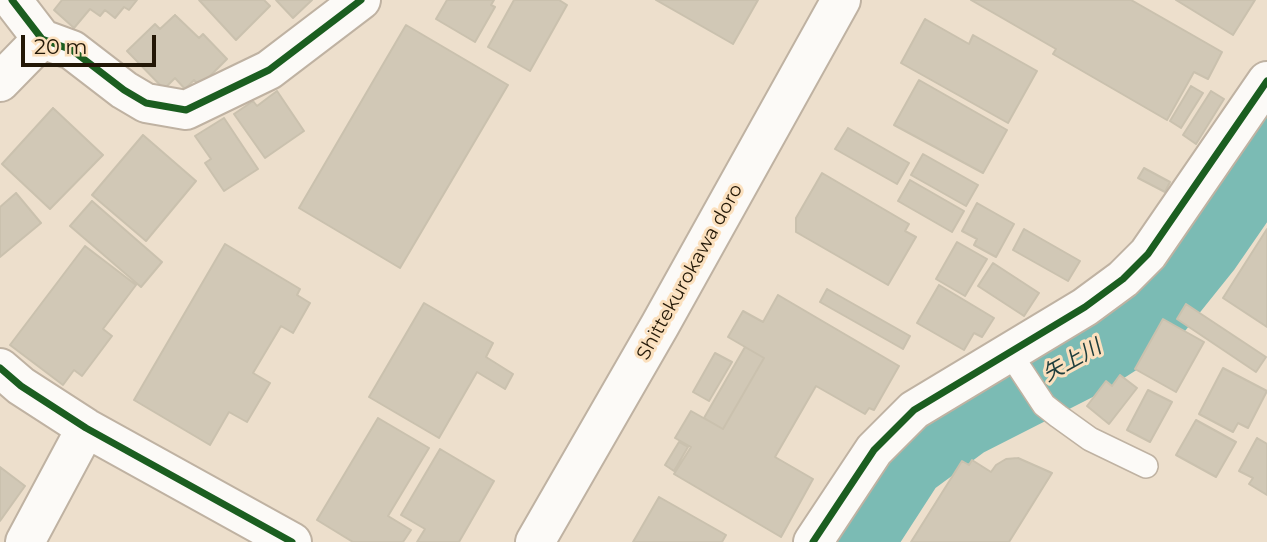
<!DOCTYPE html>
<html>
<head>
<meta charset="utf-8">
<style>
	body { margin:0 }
	#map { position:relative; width:1267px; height:542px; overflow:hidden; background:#eddfcc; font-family:Montserrat,sans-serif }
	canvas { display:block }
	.scale { position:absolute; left:21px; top:35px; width:135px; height:32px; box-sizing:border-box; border:4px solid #231807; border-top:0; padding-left:9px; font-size:21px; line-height:24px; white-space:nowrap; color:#231807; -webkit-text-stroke:5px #fbe0be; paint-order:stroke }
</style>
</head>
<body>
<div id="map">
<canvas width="1267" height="542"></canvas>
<div class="scale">20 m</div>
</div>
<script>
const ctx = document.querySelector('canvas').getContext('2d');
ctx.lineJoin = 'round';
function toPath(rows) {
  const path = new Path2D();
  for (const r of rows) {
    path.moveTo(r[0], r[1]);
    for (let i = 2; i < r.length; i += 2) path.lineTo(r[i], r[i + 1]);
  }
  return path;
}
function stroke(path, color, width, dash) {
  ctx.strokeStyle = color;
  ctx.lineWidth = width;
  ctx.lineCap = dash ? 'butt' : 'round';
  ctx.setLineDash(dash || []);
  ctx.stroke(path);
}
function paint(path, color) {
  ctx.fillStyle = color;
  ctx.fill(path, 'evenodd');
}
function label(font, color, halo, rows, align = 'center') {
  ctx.font = font + ' Montserrat,"Noto Sans JP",sans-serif';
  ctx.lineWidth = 6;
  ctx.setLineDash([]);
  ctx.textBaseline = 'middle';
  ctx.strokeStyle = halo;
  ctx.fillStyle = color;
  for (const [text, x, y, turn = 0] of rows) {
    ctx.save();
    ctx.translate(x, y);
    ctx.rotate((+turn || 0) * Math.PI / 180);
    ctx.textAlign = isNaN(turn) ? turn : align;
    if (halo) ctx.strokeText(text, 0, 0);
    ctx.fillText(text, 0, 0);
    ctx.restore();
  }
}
stroke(toPath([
	[853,542,906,460,963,418,1083,357,1145,317,1202,246,1267,152]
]), '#7bbbb4', 80);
const building = toPath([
	[62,0,137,0,129,10,124,7,115,18,105,10,100,16,90,9,74,28,54,10,62,0],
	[199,0,264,0,270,6,236,40,199,0],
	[276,0,312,0,293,18,276,0],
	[447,0,494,0,491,5,495,7,475,42,436,19,447,0],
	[514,0,559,0,567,5,530,71,488,47,514,0],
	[656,0,758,0,733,44,656,0],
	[971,0,1131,0,1222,52,1208,79,1194,72,1167,120,1053,54,1056,49,971,0],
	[1176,0,1255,0,1233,35,1176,0],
	[175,15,199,38,203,34,227,59,200,86,194,80,185,89,175,78,164,89,127,51,155,24,160,29,175,15],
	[925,19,969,44,973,35,1037,71,1008,123,901,63,925,19],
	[406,25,508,85,400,268,299,208,406,25],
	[919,80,1007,130,983,173,894,125,919,80],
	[1191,86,1203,93,1181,128,1170,121,1191,86],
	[277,91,304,131,265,158,234,114,253,101,257,106,277,91],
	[1211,91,1224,99,1196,144,1183,135,1211,91],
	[53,108,103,155,50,209,2,164,53,108],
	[224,118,258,169,224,191,205,163,211,159,195,136,224,118],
	[848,128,909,163,897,184,835,149,848,128],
	[143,135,196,181,146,241,92,195,143,135],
	[923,154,978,185,966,206,911,175,923,154],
	[1144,168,1170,182,1165,192,1138,178,1144,168],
	[822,173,909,224,905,231,916,237,888,285,796,232,796,218,822,173],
	[910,180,964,211,952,232,898,201,910,180],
	[16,193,41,223,0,257,0,207,16,193],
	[92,201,162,262,141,287,70,226,92,201],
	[977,203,1014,224,996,257,974,245,977,239,962,231,977,203],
	[1024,229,1080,261,1068,281,1013,250,1024,229],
	[1267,229,1267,327,1223,298,1267,229],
	[957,242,987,259,965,296,936,279,957,242],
	[225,244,300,289,297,295,310,303,293,333,281,326,253,373,270,383,247,422,229,412,210,445,134,400,225,244],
	[85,246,136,285,103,329,112,336,82,376,74,370,63,385,10,345,85,246],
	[993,263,1039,293,1024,316,978,286,993,263],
	[939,285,994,318,982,337,974,333,964,350,917,323,939,285],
	[827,289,910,336,903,349,820,302,827,289],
	[778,295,899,366,874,410,869,408,865,414,816,386,775,457,813,479,781,537,674,474,691,447,675,438,691,411,723,429,764,358,728,337,743,311,763,322,778,295],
	[424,303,493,343,486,357,513,374,505,389,477,372,439,438,369,397,424,303],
	[1186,304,1266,357,1256,372,1177,319,1186,304],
	[1163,319,1204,342,1176,392,1135,369,1163,319],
	[745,347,764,358,723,429,704,418,745,347],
	[715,353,732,362,709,401,693,392,715,353],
	[1223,368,1267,391,1248,428,1238,423,1233,432,1199,414,1223,368],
	[1120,375,1137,388,1109,424,1087,406,1106,381,1112,386,1120,375],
	[1148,390,1172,402,1150,442,1127,430,1148,390],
	[378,418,429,448,388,516,411,530,403,542,353,542,317,520,378,418],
	[1196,420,1236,442,1216,477,1176,455,1196,420],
	[1257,438,1267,444,1267,495,1249,484,1253,478,1239,471,1257,438],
	[679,442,688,447,674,471,665,465,679,442],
	[440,449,494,481,459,542,417,542,425,529,401,515,440,449],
	[1018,458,1052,473,1009,542,911,542,962,461,969,465,972,460,991,472,996,465,1006,459,1018,458],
	[0,467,25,486,0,521,0,467],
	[659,497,726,535,722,542,633,542,659,497]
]);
paint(building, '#d1c8b6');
stroke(building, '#cac1ae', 2);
const service = toPath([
	[1009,352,1044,405,1058,416,1090,439,1146,466]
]);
const minor = toPath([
	[12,0,42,39,72,50,124,90,146,103,186,110,269,70,361,0],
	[0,82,42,39],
	[0,368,21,386,86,428,292,542],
	[25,542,86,428],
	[813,542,874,450,914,410,1085,307,1123,279,1148,254,1267,81]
]);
const primary = toPath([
	[535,542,660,325,841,0]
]);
stroke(service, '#bfb2a2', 26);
stroke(minor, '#bfb2a2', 42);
stroke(primary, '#bfb2a2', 42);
stroke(service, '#fcfaf7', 23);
stroke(minor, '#fcfaf7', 38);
stroke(primary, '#fcfaf7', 38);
stroke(toPath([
	[12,0,42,39,72,50,124,90,146,103,186,110,269,70,361,0],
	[0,368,21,386,86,428,292,542],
	[813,542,874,450,914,410,1085,307,1123,279,1148,254,1267,81]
]), '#1b5e20', 7);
label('19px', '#231807', '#fbe0be', [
	["Shittekurokawa doro",690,272,-61]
]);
label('italic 21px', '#1e3d3c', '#fbe0be', [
	["矢上川",1072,361,-29]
]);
</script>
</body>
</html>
